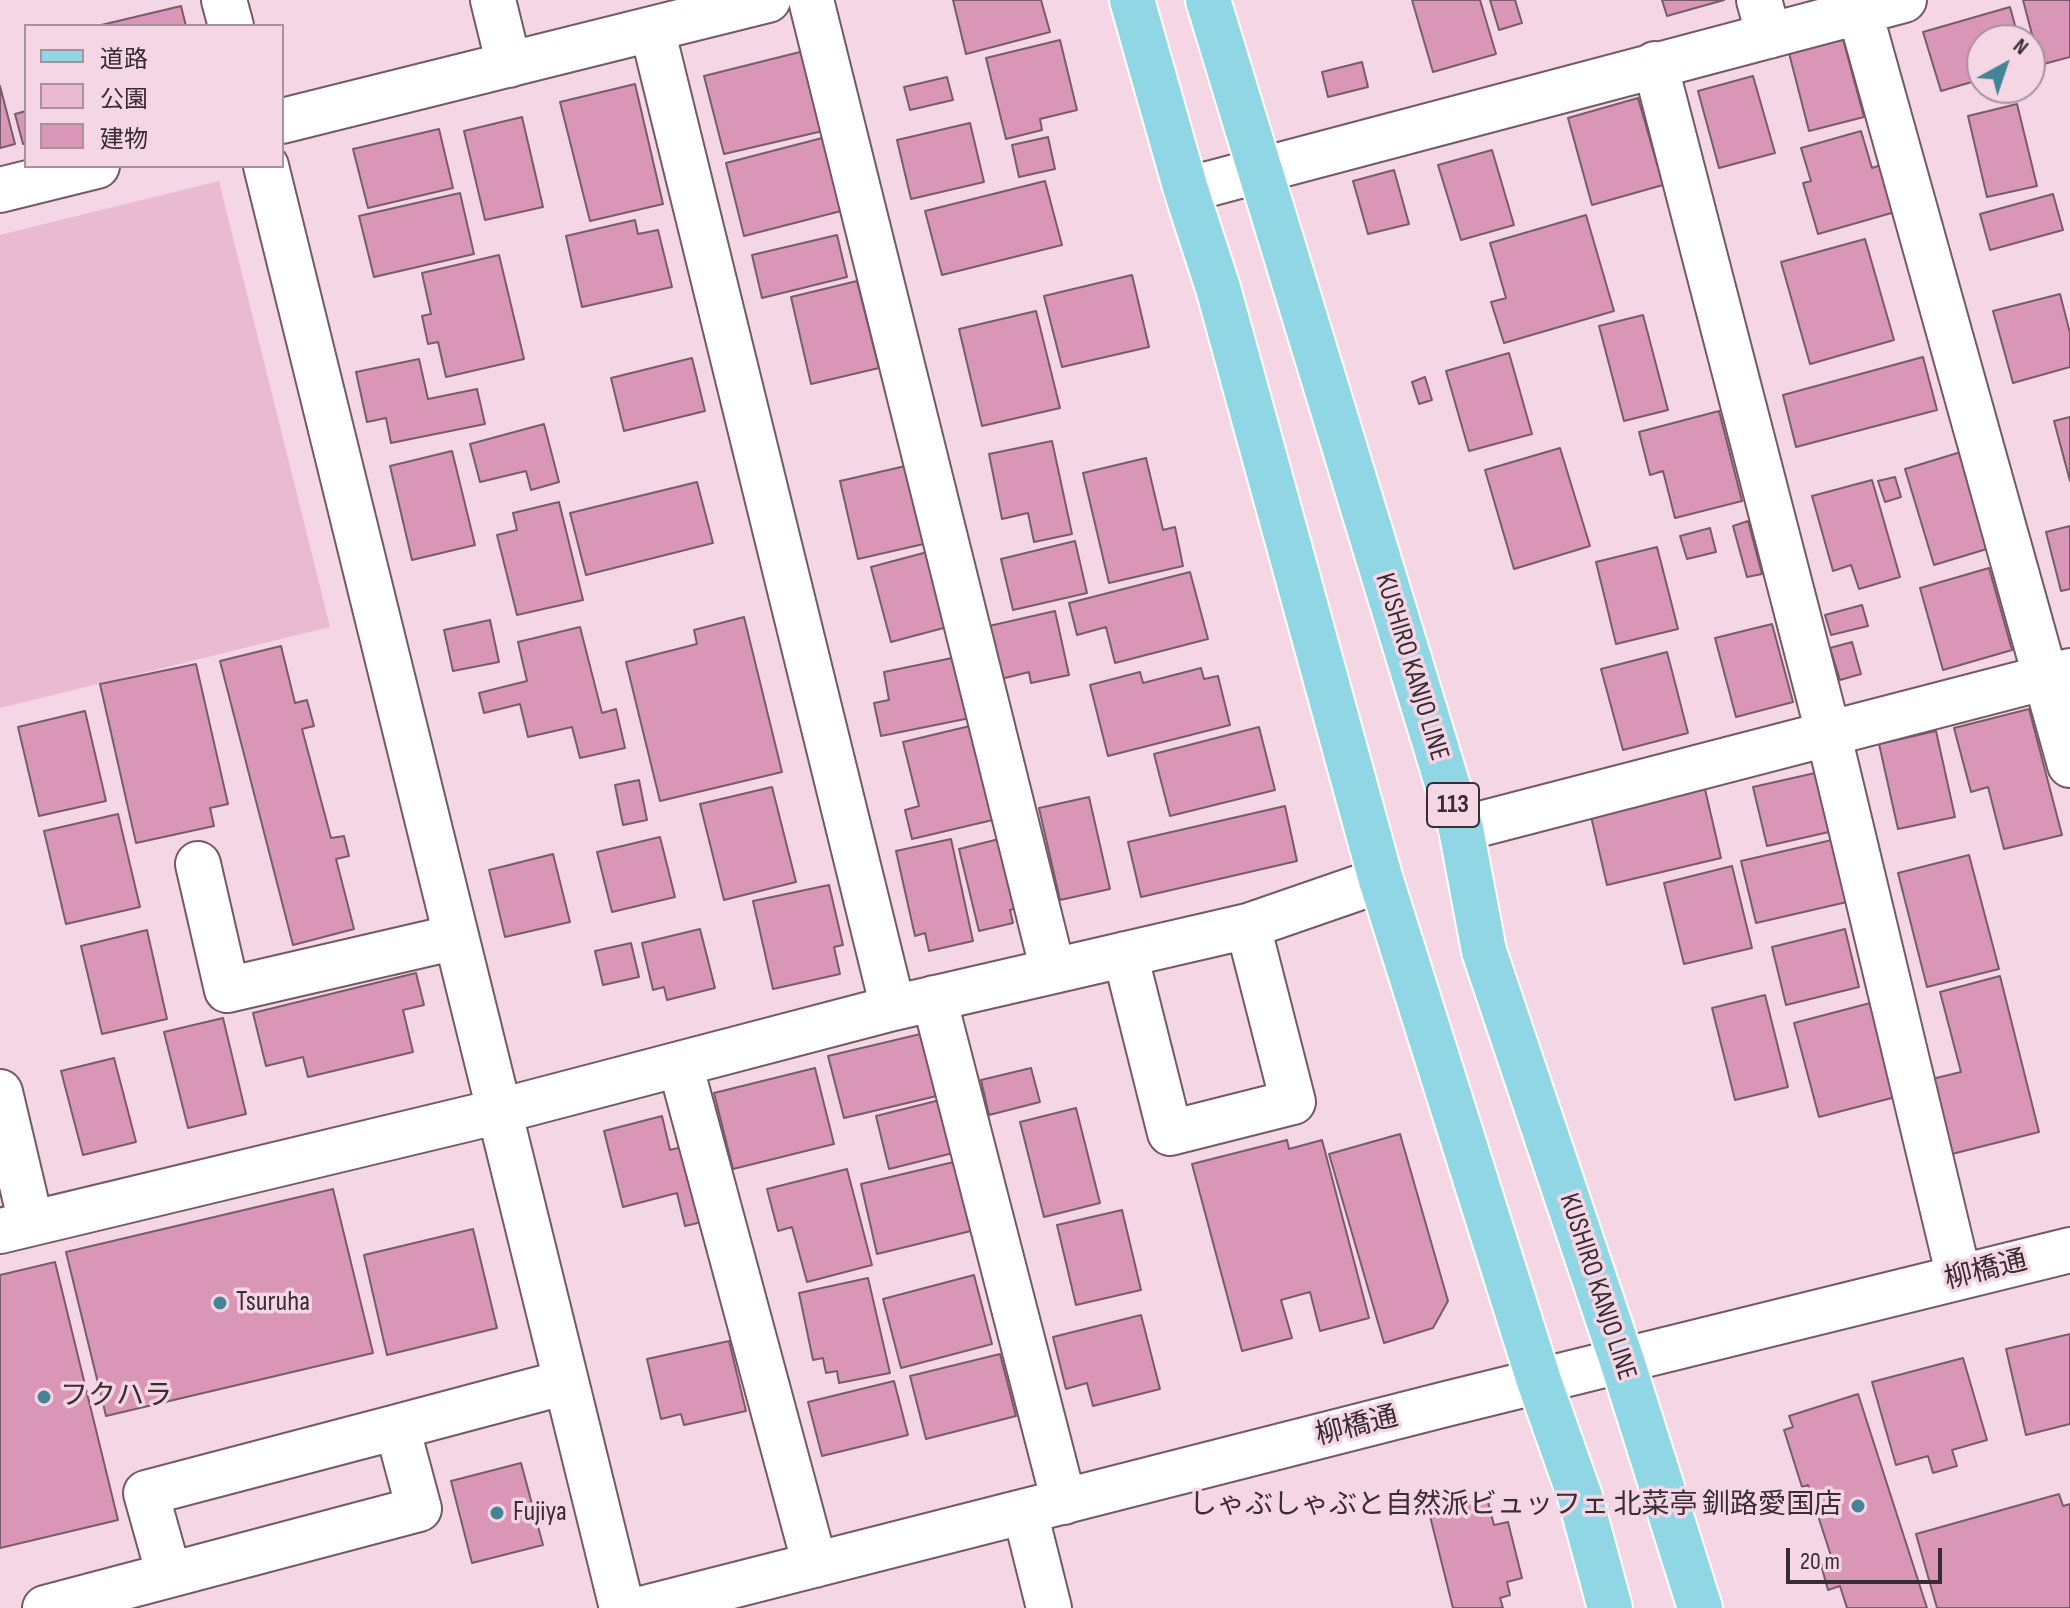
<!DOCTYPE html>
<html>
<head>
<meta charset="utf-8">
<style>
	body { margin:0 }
	#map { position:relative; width:2070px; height:1608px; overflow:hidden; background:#f5d6e4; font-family:"Sofia Sans Condensed","Noto Sans JP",sans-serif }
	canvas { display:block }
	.legend { position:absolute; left:24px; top:24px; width:260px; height:144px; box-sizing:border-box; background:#f5d6e4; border:2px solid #a9929d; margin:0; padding:10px 14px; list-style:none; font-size:24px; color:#382d32 }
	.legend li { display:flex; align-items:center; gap:16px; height:40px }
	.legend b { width:40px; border:2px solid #a9929d }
	.north { position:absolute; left:1966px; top:24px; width:80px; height:80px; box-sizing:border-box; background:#f5d6e4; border:2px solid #a9929d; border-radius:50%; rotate:40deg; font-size:22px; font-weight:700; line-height:32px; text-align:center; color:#382d32 }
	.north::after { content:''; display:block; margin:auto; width:28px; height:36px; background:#438596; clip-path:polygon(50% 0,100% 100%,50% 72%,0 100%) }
	.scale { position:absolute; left:1786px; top:1548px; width:156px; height:36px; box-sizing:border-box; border:4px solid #382d32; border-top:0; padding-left:10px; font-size:24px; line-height:28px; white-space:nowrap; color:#382d32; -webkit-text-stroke:6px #f5d6e4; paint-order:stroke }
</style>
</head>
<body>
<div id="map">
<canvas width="2070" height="1608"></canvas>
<ul class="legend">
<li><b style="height:10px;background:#91d6e5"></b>道路</li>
<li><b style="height:22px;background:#e9bad0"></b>公園</li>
<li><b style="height:22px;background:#da96b7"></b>建物</li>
</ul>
<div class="north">N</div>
<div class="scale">20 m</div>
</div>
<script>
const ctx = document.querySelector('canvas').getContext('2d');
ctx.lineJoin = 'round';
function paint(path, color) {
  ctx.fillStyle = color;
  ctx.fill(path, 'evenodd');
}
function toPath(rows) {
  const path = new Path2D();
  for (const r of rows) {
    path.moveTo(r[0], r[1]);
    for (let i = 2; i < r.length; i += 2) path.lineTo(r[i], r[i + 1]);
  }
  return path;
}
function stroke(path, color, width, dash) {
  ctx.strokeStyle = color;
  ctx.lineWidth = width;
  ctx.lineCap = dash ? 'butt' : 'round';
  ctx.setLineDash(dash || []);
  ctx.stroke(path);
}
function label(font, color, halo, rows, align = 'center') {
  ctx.font = font + ' "Sofia Sans Condensed","Noto Sans JP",sans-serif';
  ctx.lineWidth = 7;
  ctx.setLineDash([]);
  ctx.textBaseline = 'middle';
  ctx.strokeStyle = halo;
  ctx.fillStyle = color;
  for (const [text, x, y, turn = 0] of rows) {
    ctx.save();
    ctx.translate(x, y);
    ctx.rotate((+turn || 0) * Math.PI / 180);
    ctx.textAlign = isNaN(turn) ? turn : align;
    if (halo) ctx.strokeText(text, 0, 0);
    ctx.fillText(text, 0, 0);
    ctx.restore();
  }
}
paint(toPath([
	[219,181,330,627,0,708,0,235]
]), '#e9bad0');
const building = toPath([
	[953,0,1041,0,1050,32,966,54,953,0],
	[1412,0,1480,0,1496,54,1433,72,1412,0],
	[1490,0,1515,0,1522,23,1499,30,1490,0],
	[1662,0,1724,0,1667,16,1662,0],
	[2023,0,2070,0,2070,57,2040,65,2023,0],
	[181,6,186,26,97,26,181,6],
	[2010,7,2019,40,1982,40,1982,79,1941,91,1923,32,2010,7],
	[1843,39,1864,117,1809,131,1789,53,1843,39],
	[1060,40,1077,110,1040,119,1042,130,1006,139,986,58,1060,40],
	[808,50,827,130,724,154,704,76,808,50],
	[1362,62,1368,87,1328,97,1322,72,1362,62],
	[1753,76,1775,153,1719,168,1698,91,1753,76],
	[947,77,953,100,910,110,904,87,947,77],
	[635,84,663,204,590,221,560,102,635,84],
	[0,86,15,144,0,148,0,86],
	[1638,98,1663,185,1592,205,1568,118,1638,98],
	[2017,104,2037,186,1987,197,1968,116,2017,104],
	[26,111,26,143,23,144,15,114,26,111],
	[522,117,543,207,485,220,464,131,522,117],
	[970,123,984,182,911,199,897,140,970,123],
	[439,129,453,188,368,208,353,149,439,129],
	[1861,131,1872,168,1881,165,1895,212,1818,234,1803,183,1811,181,1801,148,1861,131],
	[826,137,845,210,744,236,726,163,826,137],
	[1048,137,1055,169,1019,177,1012,145,1048,137],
	[1492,150,1514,225,1461,240,1438,165,1492,150],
	[1394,170,1409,224,1368,234,1353,181,1394,170],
	[1045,181,1062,245,942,275,925,211,1045,181],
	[460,193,474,254,374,277,359,216,460,193],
	[2053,194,2063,230,1990,250,1980,214,2053,194],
	[1586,215,1614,311,1504,343,1491,302,1506,298,1490,243,1586,215],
	[635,220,638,234,658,230,672,287,582,307,566,236,635,220],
	[837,235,847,277,762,298,752,255,837,235],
	[1865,239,1894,340,1810,364,1781,262,1865,239],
	[499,255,524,359,446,377,438,342,428,344,422,316,431,314,422,273,499,255],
	[1132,275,1149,347,1062,367,1044,296,1132,275],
	[857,281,879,368,811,384,791,297,857,281],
	[2060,294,2070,333,2070,367,2013,383,1993,311,2060,294],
	[1036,311,1060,408,982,426,959,329,1036,311],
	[1643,315,1668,410,1624,421,1599,326,1643,315],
	[1509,353,1532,434,1469,451,1446,371,1509,353],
	[1923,357,1937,410,1796,447,1783,395,1923,357],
	[692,358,705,411,624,431,611,378,692,358],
	[419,359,428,399,477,389,485,424,391,443,386,418,367,422,356,372,419,359],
	[1425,377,1432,400,1419,404,1412,382,1425,377],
	[1719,411,1742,501,1675,518,1663,471,1650,475,1639,432,1719,411],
	[2070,417,2070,481,2054,421,2070,417],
	[544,424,559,482,531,490,526,471,480,482,470,444,544,424],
	[1052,441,1072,534,1034,542,1028,513,1002,519,989,454,1052,441],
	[1560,448,1590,546,1514,569,1485,470,1560,448],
	[452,451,475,545,412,560,390,466,452,451],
	[1961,452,1990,548,1934,565,1905,469,1961,452],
	[1146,458,1163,530,1175,527,1183,566,1109,583,1083,473,1146,458],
	[910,465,928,543,858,559,840,481,910,465],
	[1895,477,1901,497,1885,502,1878,481,1895,477],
	[1872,480,1900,577,1859,589,1851,565,1833,571,1812,496,1872,480],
	[697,482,713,543,586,575,570,513,697,482],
	[559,502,583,600,517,615,497,535,517,530,513,513,559,502],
	[1748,521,1762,574,1747,577,1733,526,1748,521],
	[2070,526,2070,589,2061,591,2046,532,2070,526],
	[1710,528,1716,552,1687,559,1680,536,1710,528],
	[1075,541,1087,593,1013,610,1001,559,1075,541],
	[1657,547,1678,629,1616,644,1596,562,1657,547],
	[931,551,951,626,891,642,871,567,931,551],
	[1989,568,2012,650,1943,670,1920,588,1989,568],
	[1190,572,1208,639,1115,663,1106,627,1077,635,1069,603,1190,572],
	[1862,605,1868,626,1831,635,1825,615,1862,605],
	[1055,611,1069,675,1031,683,1029,672,1001,679,989,626,1055,611],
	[744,617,782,772,660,801,626,662,697,644,694,630,744,617],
	[490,620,499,662,453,671,444,630,490,620],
	[1772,624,1793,702,1736,717,1715,638,1772,624],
	[580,627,602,713,616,709,625,748,580,758,572,727,528,737,520,704,484,713,479,693,527,681,518,642,580,627],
	[1852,642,1861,674,1840,680,1830,648,1852,642],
	[281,646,295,703,307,700,314,726,302,729,331,838,344,836,349,856,336,859,354,929,293,945,220,661,281,646],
	[1667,652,1688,733,1623,750,1601,669,1667,652],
	[957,657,970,718,881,736,874,703,889,700,884,672,957,657],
	[196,664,228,804,210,808,214,826,136,843,100,684,196,664],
	[1201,668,1204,679,1218,676,1230,725,1108,756,1090,685,1140,672,1143,683,1201,668],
	[2029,709,2062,835,2004,849,1988,787,1971,792,1954,728,2029,709],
	[85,711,106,801,39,816,18,727,85,711],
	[974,725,997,819,912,839,905,810,919,806,903,742,974,725],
	[1259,727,1275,790,1170,816,1154,754,1259,727],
	[1936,731,1955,817,1898,829,1879,744,1936,731],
	[1815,773,1829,832,1767,846,1753,787,1815,773],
	[639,780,647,820,623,825,615,785,639,780],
	[1704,785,1721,858,1607,885,1590,812,1704,785],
	[772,787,796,882,724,900,700,804,772,787],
	[1089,797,1110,889,1060,900,1039,808,1089,797],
	[1285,806,1297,861,1141,897,1128,842,1285,806],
	[118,814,140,907,66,924,44,831,118,814],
	[660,837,675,897,612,912,597,852,660,837],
	[1007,837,1023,906,1010,910,1013,923,979,931,959,849,1007,837],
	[951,839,973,941,929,951,925,933,915,936,896,851,951,839],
	[1832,840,1847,902,1756,923,1741,861,1832,840],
	[553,854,570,922,505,937,489,870,553,854],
	[1969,855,1999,969,1927,987,1898,873,1969,855],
	[1732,866,1752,948,1684,964,1664,883,1732,866],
	[829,885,843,945,834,947,840,974,773,989,753,901,829,885],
	[700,929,715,988,667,1000,664,987,653,990,642,943,700,929],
	[1845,929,1859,987,1786,1005,1772,947,1845,929],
	[147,930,167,1019,102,1034,81,946,147,930],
	[631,943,639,977,603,985,595,951,631,943],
	[416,973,424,1005,403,1010,413,1052,308,1077,303,1057,266,1066,253,1013,416,973],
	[2000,976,2039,1132,1952,1154,1932,1079,1961,1072,1940,992,2000,976],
	[1765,995,1788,1087,1735,1100,1712,1008,1765,995],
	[1878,1001,1903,1095,1819,1117,1794,1023,1878,1001],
	[223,1018,246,1114,188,1128,164,1032,223,1018],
	[929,1032,945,1094,844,1118,828,1056,929,1032],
	[114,1058,136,1142,83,1155,61,1071,114,1058],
	[815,1068,834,1144,733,1169,714,1093,815,1068],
	[1031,1068,1040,1102,989,1115,981,1080,1031,1068],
	[944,1099,957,1152,889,1169,876,1116,944,1099],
	[1076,1108,1100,1203,1044,1217,1020,1122,1076,1108],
	[662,1116,670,1150,686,1146,706,1221,685,1226,677,1193,623,1207,604,1131,662,1116],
	[1400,1134,1448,1301,1433,1328,1384,1343,1329,1154,1400,1134],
	[1287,1140,1289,1149,1322,1140,1369,1318,1320,1331,1310,1292,1281,1300,1292,1338,1242,1351,1192,1164,1287,1140],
	[962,1160,979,1229,877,1254,861,1184,962,1160],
	[847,1169,872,1265,807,1282,792,1227,778,1231,767,1189,847,1169],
	[333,1189,373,1353,106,1416,66,1252,333,1189],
	[1122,1210,1141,1290,1076,1305,1057,1225,1122,1210],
	[473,1229,497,1328,387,1355,364,1255,473,1229],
	[55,1262,118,1520,0,1548,0,1275,55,1262],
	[974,1275,992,1344,901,1368,883,1299,974,1275],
	[868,1278,890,1373,839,1383,837,1371,826,1373,823,1358,813,1360,799,1293,868,1278],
	[1141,1315,1160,1389,1093,1406,1087,1383,1066,1389,1053,1337,1141,1315],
	[2070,1334,2070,1424,2026,1435,2006,1349,2070,1334],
	[729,1341,746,1411,684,1425,681,1414,661,1419,647,1359,729,1341],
	[1000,1354,1016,1416,926,1439,910,1376,1000,1354],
	[1963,1358,1987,1440,1952,1450,1957,1466,1933,1473,1928,1456,1896,1465,1872,1382,1963,1358],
	[894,1381,908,1435,822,1456,808,1402,894,1381],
	[1858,1394,1927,1608,1847,1608,1840,1586,1828,1590,1821,1565,1833,1562,1808,1485,1802,1487,1784,1430,1793,1427,1789,1416,1858,1394],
	[521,1463,543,1545,472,1563,451,1481,521,1463],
	[2059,1494,2063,1506,2070,1504,2070,1608,1937,1608,1916,1534,2059,1494],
	[1487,1498,1494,1525,1508,1522,1522,1578,1507,1582,1510,1595,1500,1598,1503,1608,1453,1608,1429,1512,1487,1498]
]);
paint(building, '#da96b7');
stroke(building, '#775d69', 2);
const minor = toPath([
	[224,0,231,26],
	[493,0,509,65],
	[811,0,1053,971],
	[1759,0,1769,36],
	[1860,13,2070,765],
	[652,29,893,1008],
	[1655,64,1828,732,1959,1277],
	[282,121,768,0],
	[266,166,622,1608],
	[0,190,97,166],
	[1186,190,1904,0],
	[1461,829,2070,671],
	[198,864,227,990,456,937],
	[1125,954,1170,1133,1293,1102,1248,926],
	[934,998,1064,1502],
	[680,1064,815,1565],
	[0,1092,31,1223],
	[0,1231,500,1111,893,1008,1248,926,1381,880],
	[1025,1512,1049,1608],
	[169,1575,146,1493,397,1427],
	[45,1608,419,1509,397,1427,566,1382],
	[645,1608,1446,1404,2070,1250]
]);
const major = toPath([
	[1132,0,1186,190,1218,288,1381,880,1539,1381,1580,1497,1610,1608],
	[1208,0,1461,829,1484,951,1622,1361,1700,1608]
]);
stroke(minor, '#745965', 48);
stroke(major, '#fff', 48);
stroke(minor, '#fff', 44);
stroke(major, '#91d6e5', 44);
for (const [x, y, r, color] of [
	[220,1303,8,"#438596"],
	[44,1397,8,"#438596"],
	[1858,1506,8,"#438596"],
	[497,1513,8,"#438596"]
]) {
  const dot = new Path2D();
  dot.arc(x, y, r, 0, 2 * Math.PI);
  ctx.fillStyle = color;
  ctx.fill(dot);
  stroke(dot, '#f5d6e4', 3);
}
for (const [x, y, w] of [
	[1453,805,52]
]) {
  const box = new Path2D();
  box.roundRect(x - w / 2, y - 22, w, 44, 6);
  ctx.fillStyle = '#f5d6e4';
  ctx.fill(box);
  stroke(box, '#382d32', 2);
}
label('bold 26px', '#382d32', null, [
	["113",1453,805]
]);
label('28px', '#382d32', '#f5d6e4', [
	["KUSHIRO KANJO LINE",1411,667,73],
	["柳橋通",1986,1271,-14],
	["KUSHIRO KANJO LINE",1597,1287,72],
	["柳橋通",1357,1427,-14]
]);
label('28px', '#382d32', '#f5d6e4', [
	["Tsuruha",236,1303],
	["フクハラ",60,1397],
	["しゃぶしゃぶと自然派ビュッフェ 北菜亭 釧路愛国店",1842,1506,"right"],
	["Fujiya",513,1513]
], 'left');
</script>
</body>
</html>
